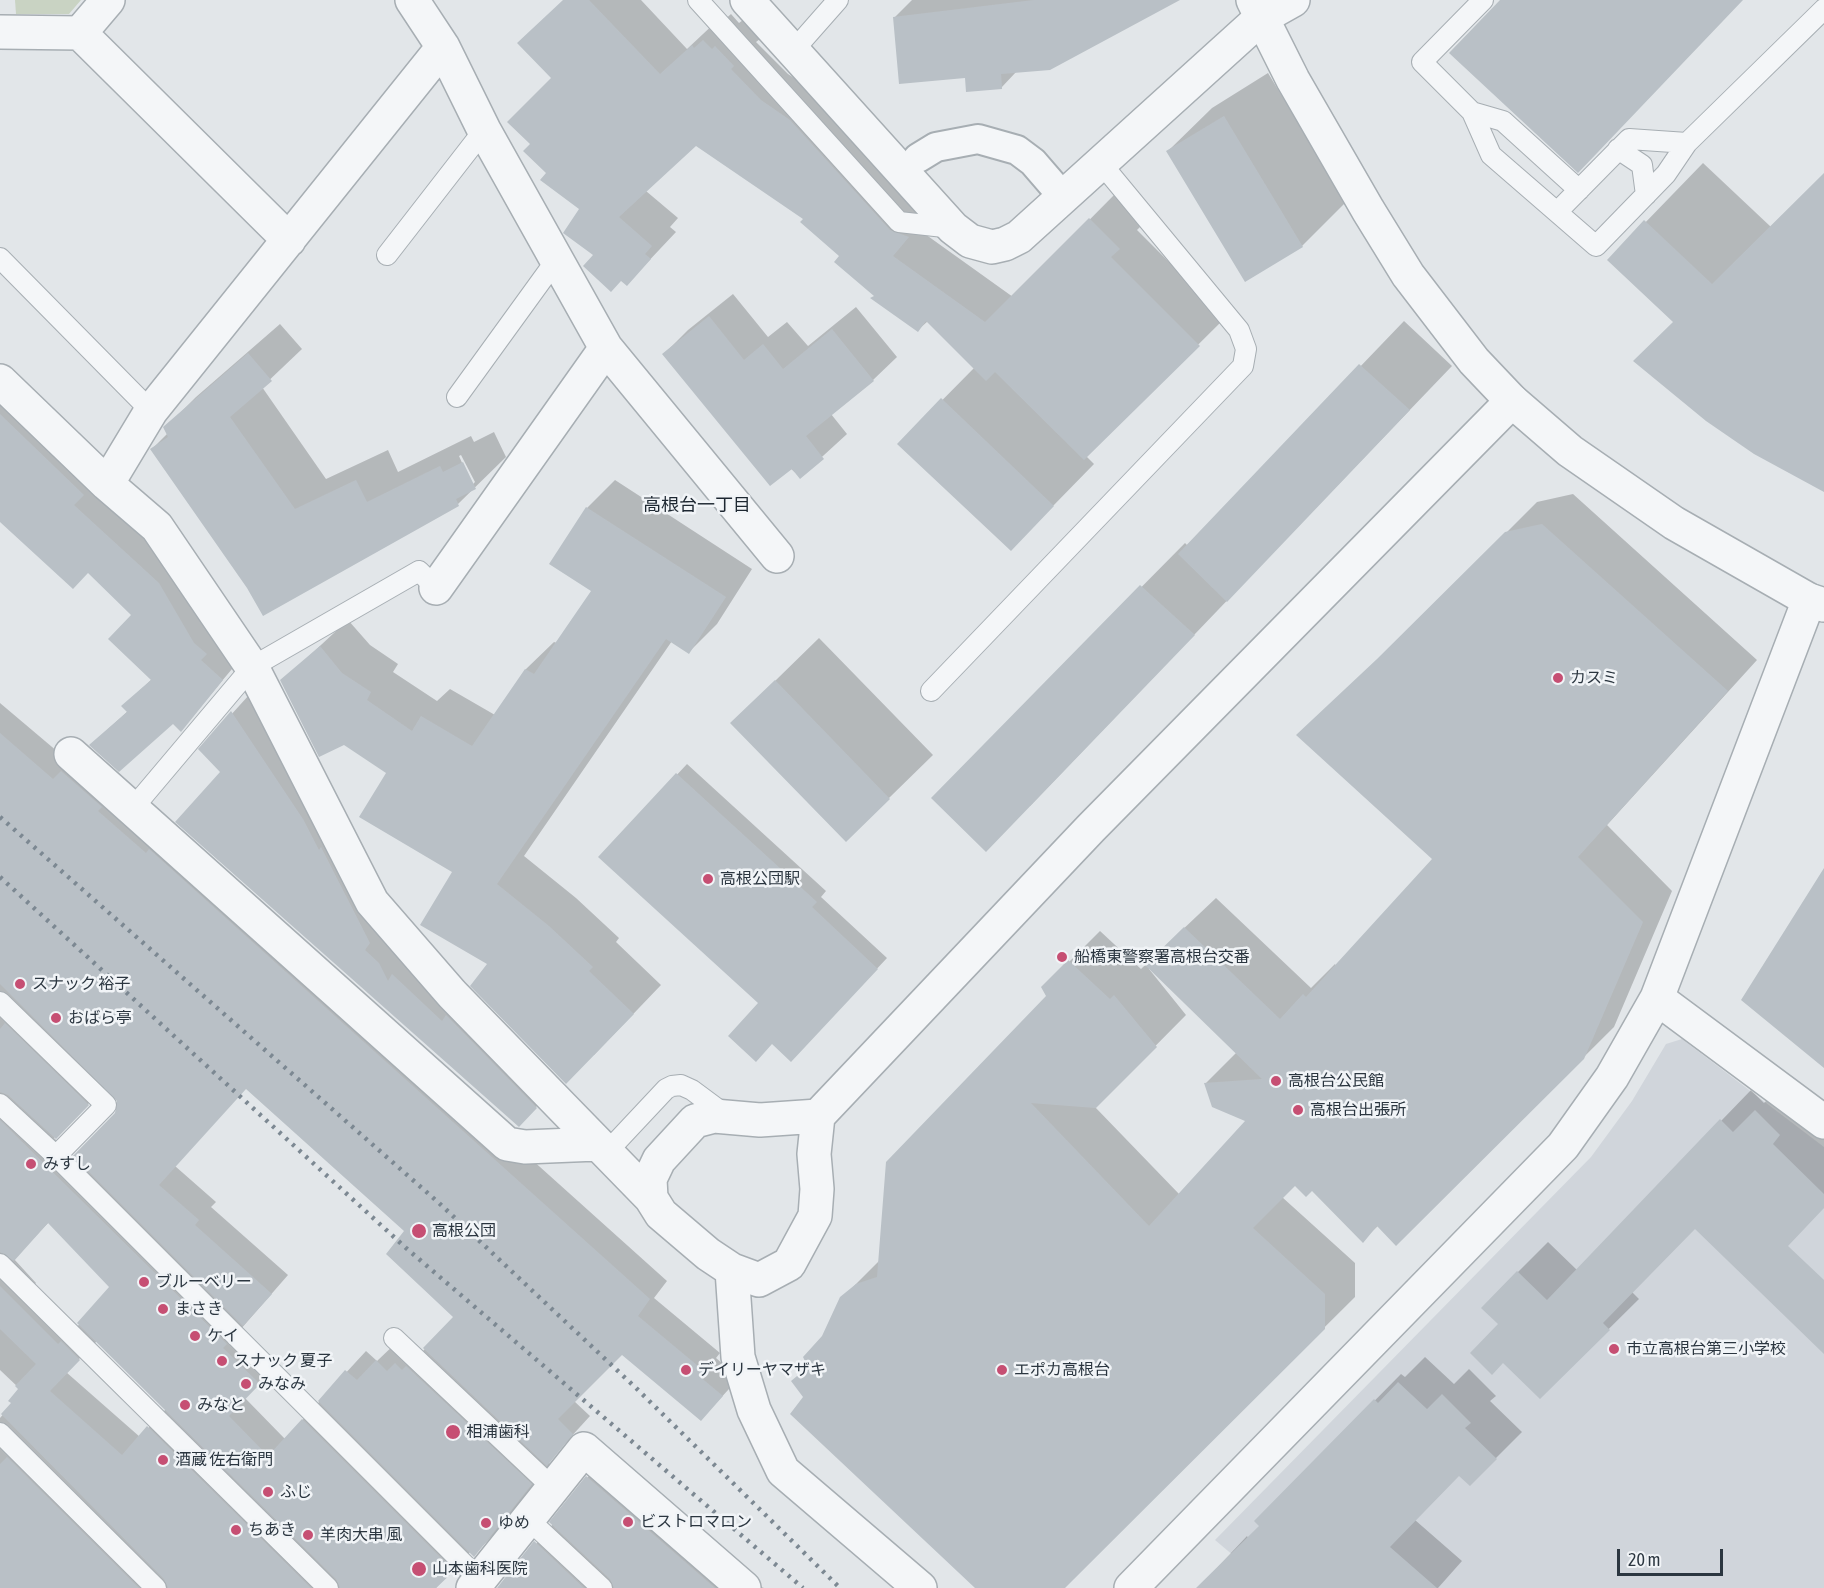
<!DOCTYPE html>
<html>
<head>
<meta charset="utf-8">
<style>
	body { margin:0 }
	#map { position:relative; width:1824px; height:1588px; overflow:hidden; background:#e2e6e9; font-family:"Asap Condensed",sans-serif }
	canvas { display:block }
	.scale { position:absolute; left:1617px; top:1549px; width:106px; height:27px; box-sizing:border-box; border:3px solid #2b3640; border-top:0; padding-left:8px; font-size:18px; line-height:21px; white-space:nowrap; color:#2b3640; -webkit-text-stroke:4px #f1f4f7; paint-order:stroke }
</style>
</head>
<body>
<div id="map">
<canvas width="1824" height="1588"></canvas>
<div class="scale">20 m</div>
</div>
<script>
const ctx = document.querySelector('canvas').getContext('2d');
ctx.lineJoin = 'round';
function paint(path, color) {
  ctx.fillStyle = color;
  ctx.fill(path, 'evenodd');
}
function toPath(rows) {
  const path = new Path2D();
  for (const r of rows) {
    path.moveTo(r[0], r[1]);
    for (let i = 2; i < r.length; i += 2) path.lineTo(r[i], r[i + 1]);
  }
  return path;
}
function stroke(path, color, width, dash) {
  ctx.strokeStyle = color;
  ctx.lineWidth = width;
  ctx.lineCap = dash ? 'butt' : 'round';
  ctx.setLineDash(dash || []);
  ctx.stroke(path);
}
function label(font, color, halo, rows, align = 'center') {
  ctx.font = font + ' "Asap Condensed","Noto Sans JP",sans-serif';
  ctx.lineWidth = 5;
  ctx.setLineDash([]);
  ctx.textBaseline = 'middle';
  ctx.strokeStyle = halo;
  ctx.fillStyle = color;
  for (const [text, x, y, turn = 0] of rows) {
    ctx.save();
    ctx.translate(x, y);
    ctx.rotate((+turn || 0) * Math.PI / 180);
    ctx.textAlign = isNaN(turn) ? turn : align;
    if (halo) ctx.strokeText(text, 0, 0);
    ctx.fillText(text, 0, 0);
    ctx.restore();
  }
}
paint(toPath([
	[1682,1039,1824,1147,1824,1588,1272,1588,1215,1540,1591,1157,1632,1101,1666,1044]
]), '#d0d5db');
paint(toPath([
	[15,0,81,0,69,14,16,14]
]), '#c9d3c3');
paint(toPath([
	[563,0,641,0,687,49,719,19,722,22,731,14,739,23,743,20,760,39,756,42,788,74,817,93,934,211,918,229,1013,297,1116,193,1145,222,1137,230,1225,318,1086,456,1094,464,1011,549,899,444,975,367,928,321,918,330,875,295,805,218,695,144,646,191,678,218,670,227,676,232,627,284,582,209,548,173,532,144,553,78],
	[912,0,1176,0,1017,71,1001,88,967,77,895,17],
	[1268,73,1346,202,1302,246,1245,280,1168,151,1212,108],
	[1703,163,1771,227,1824,175,1824,490,1675,322,1609,260],
	[733,294,768,337,787,322,808,346,856,307,897,357,873,380,831,414,847,434,800,477,664,354,688,330],
	[1404,321,1452,366,1030,806,933,798,1185,543,1188,546],
	[280,324,302,349,262,387,326,479,388,450,398,472,471,436,474,442,494,432,506,457,458,504,248,587,152,449,168,433,165,428,196,397],
	[461,455,475,482,472,485,459,456],
	[0,386,89,488,174,567,221,638,216,644,237,663,181,730,174,722,107,730,128,711,123,706,152,679,133,615,88,572,0,513],
	[615,480,752,569,717,624,689,652,672,641,524,856,576,898,619,938,616,942,661,985,594,1055,489,964,454,871,388,772,282,681,348,620,370,645,398,664,393,672,437,701,450,689,495,715,526,669,554,642,557,643,594,591,587,508],
	[1573,494,1757,660,1607,825,1672,891,1614,1027,1396,1244,1379,1225,1363,1240,1312,1189,1295,1184,1282,1197,1355,1263,1355,1297,1062,1588,977,1588,793,1381,808,1365,842,1298,880,1260,1048,997,1043,988,1100,931,1141,969,1216,898,1311,988,1335,964,1336,966,1434,859,1410,629,1537,502],
	[1150,968,1237,1052,1205,1084,1247,1121,1180,1195,1095,1107,1186,1015,1149,969],
	[819,638,933,755,846,840,732,723],
	[249,695,387,925,553,1089,519,1125,177,822,222,772,200,749],
	[0,703,71,763,168,833,667,1281,654,1298,720,1353,716,1358,739,1378,718,1401,622,1353,574,1401,590,1416,548,1462,550,1464,493,1535,474,1555,471,1551,436,1588,0,1588,0,1418,13,1403,20,1389,0,1370],
	[106,1086,119,1102,116,1114,73,1157,54,1138],
	[247,1087,407,1230,455,1317,423,1351,416,1344,408,1352,397,1342,377,1361,366,1351,285,1439,245,1398,277,1365,240,1330,288,1275,211,1207,216,1202,175,1166],
	[49,1222,111,1287,77,1327,34,1285,36,1283,14,1259],
	[97,1341,166,1409,140,1437,66,1372],
	[687,764,826,891,821,897,887,958,801,1050,760,1003,600,857],
	[1786,1081,1824,1134,1824,1208,1695,1227,1632,1292,1639,1299,1540,1397,1500,1324,1518,1272,1548,1242,1577,1270,1751,1090,1764,1103],
	[1425,1357,1454,1384,1469,1369,1496,1396,1490,1401,1522,1432,1470,1484,1460,1474,1415,1520,1462,1561,1438,1588,1198,1588,1247,1536,1248,1538,1261,1526,1256,1521,1401,1374,1405,1377],
	[607,1458,751,1583,764,1588,499,1588,553,1524,551,1522,588,1477]
]), '#0003');
paint(toPath([
	[563,0,589,0,660,74,692,45,694,48,703,40,712,49,715,46,734,66,731,69,761,100,790,120,890,230,909,237,893,256,985,322,1089,218,1120,249,1111,257,1200,346,1084,460,995,372,986,381,926,321,918,332,870,298,874,296,834,262,839,256,800,222,803,219,696,146,619,217,652,246,645,254,651,259,627,286,621,281,611,292,583,266,593,255,563,233,579,209,540,180,546,173,523,151,530,144,507,122,551,78,517,43],
	[1034,0,1180,0,1050,70,1001,74,1002,89,966,92,965,78,899,84,893,17],
	[1500,0,1743,0,1578,173,1449,53],
	[1224,116,1303,247,1245,282,1166,151],
	[1824,173,1824,492,1754,454,1706,421,1633,361,1673,322,1607,260,1644,220,1712,284],
	[709,316,744,360,763,344,783,369,832,329,874,381,806,436,824,459,800,479,792,469,770,486,662,354],
	[248,353,272,381,230,417,295,509,356,480,367,502,440,466,443,472,463,462,476,489,456,499,459,506,263,616,247,588,150,449,168,437,163,427],
	[1359,364,1410,410,1227,602,1178,554],
	[941,398,1054,506,1011,551,897,444],
	[0,414,84,495,74,505,159,583,194,643,207,654,201,660,223,680,181,732,173,724,119,772,89,745,127,712,121,706,151,680,108,639,131,615,88,573,73,589,0,522],
	[586,507,726,597,689,654,666,639,497,884,549,926,593,967,589,971,634,1014,566,1084,470,986,487,964,420,925,452,872,359,817,386,773,344,745,319,757,280,680,320,646,342,673,371,692,367,700,412,731,421,716,472,746,525,669,534,674,591,591,549,564],
	[1542,524,1728,691,1578,857,1643,922,1584,1059,1396,1246,1377,1226,1363,1243,1312,1191,1306,1197,1295,1186,1253,1228,1325,1294,1325,1329,1065,1588,975,1588,790,1414,803,1397,791,1381,808,1367,803,1357,822,1336,840,1297,856,1284,877,1277,886,1162,1046,996,1041,987,1068,960,1110,999,1114,995,1157,1047,1096,1108,1031,1103,1149,1226,1245,1121,1212,1107,1204,1083,1262,1079,1145,965,1184,927,1280,1019,1303,994,1306,997,1432,859,1296,735,1377,659,1505,532],
	[1140,585,1195,635,986,852,931,798],
	[775,680,890,799,846,842,730,723],
	[231,711,303,819,319,850,321,847,370,943,365,950,379,963,388,981,392,974,442,1021,446,1015,537,1108,519,1127,175,822,220,772,198,749],
	[0,733,53,779,61,771,102,807,98,811,146,853,149,849,650,1299,638,1316,704,1371,699,1376,723,1396,701,1421,622,1355,558,1419,573,1434,547,1466,423,1348,453,1317,386,1254,404,1231,246,1089,159,1185,199,1220,195,1225,272,1294,243,1326,73,1156,115,1113,117,1101,0,984],
	[676,773,817,902,812,907,878,969,791,1062,772,1044,756,1062,728,1036,758,1003,598,857],
	[1824,868,1824,1068,1741,1000],
	[5,1023,89,1105,56,1139,8,1095,0,1092,0,1029],
	[1755,1110,1780,1135,1773,1144,1824,1194,1824,1208,1788,1246,1824,1280,1824,1354,1695,1229,1603,1323,1610,1330,1540,1399,1503,1363,1492,1375,1470,1353,1498,1324,1481,1308,1517,1271,1547,1300,1720,1119,1733,1132],
	[0,1120,227,1344,223,1348,260,1384,229,1416,268,1456,302,1419,454,1571,436,1588,340,1588,336,1579,77,1323,109,1287,48,1223,14,1261,0,1252],
	[0,1286,58,1344,61,1341,80,1360,50,1391,122,1455,147,1426,311,1588,168,1588,164,1579,1,1414,11,1403,8,1401,18,1389,15,1386,36,1364,0,1329],
	[376,1360,387,1371,395,1363,402,1370,406,1366,532,1484,474,1557,318,1401,345,1370,357,1380],
	[1398,1382,1427,1409,1442,1394,1471,1423,1465,1428,1497,1459,1470,1486,1459,1476,1390,1547,1437,1588,1196,1588,1259,1526,1254,1521,1374,1399,1378,1403],
	[7,1457,139,1588,0,1588,0,1464],
	[586,1476,715,1588,614,1588,610,1579,549,1522],
	[534,1541,584,1588,497,1588]
]), '#b9c0c6');
const service = toPath([
	[698,0,899,222,953,228],
	[1483,0,1422,62,1472,112,1491,155,1596,246,1666,174,1687,143,1824,9],
	[793,51,838,0],
	[1472,112,1503,121,1579,190],
	[1618,149,1642,165,1646,195],
	[1557,212,1629,139,1687,143],
	[387,255,484,130],
	[0,258,151,411],
	[457,397,557,259],
	[931,691,1243,366,1246,349,1239,330,1100,162],
	[133,808,252,667,419,571,436,588],
	[0,1002,106,1105,56,1156],
	[0,1104,56,1156,480,1580],
	[606,1153,666,1089,672,1086,681,1085,692,1090,727,1116],
	[0,1264,328,1588],
	[394,1338,553,1488],
	[0,1433,156,1588],
	[528,1519,602,1588]
]);
const pedestrian = toPath([
	[918,158,936,147,978,139,1017,150,1033,162,1052,184]
]);
const minor = toPath([
	[412,0,443,47,484,130,606,348,777,556],
	[747,0,953,228,970,241,992,247,1005,244,1019,237,1261,18],
	[0,32,80,33,108,0],
	[80,33,289,240],
	[0,381,107,484,157,527,252,667,372,902,452,994,651,1198],
	[107,484,151,411,443,47],
	[436,588,606,348],
	[71,754,507,1144,525,1147,597,1144],
	[1657,998,1824,1122],
	[818,1116,760,1120,714,1116,695,1121,659,1160,650,1179,651,1198,661,1214,708,1254,732,1270,759,1280,789,1264,815,1216,817,1189,814,1154,818,1116,1091,828,1512,401],
	[732,1270,738,1357,754,1410,783,1471,920,1588],
	[473,1588,584,1449,744,1588],
	[1131,1588,1563,1146,1612,1077,1657,998,1809,600]
]);
const tertiary = toPath([
	[1253,0,1293,80,1368,210,1408,275,1474,361,1512,401,1570,451,1674,523,1809,600,1824,605],
	[1261,18,1293,0]
]);
stroke(service, '#a7aeb3', 22);
stroke(pedestrian, '#a7aeb3', 32);
stroke(minor, '#a7aeb3', 36);
stroke(tertiary, '#a7aeb3', 36);
stroke(service, '#f4f6f8', 20);
stroke(pedestrian, '#f4f6f8', 28);
stroke(minor, '#f4f6f8', 33);
stroke(tertiary, '#f4f6f8', 33);
stroke(toPath([
	[0,817,439,1203,636,1388,840,1588],
	[0,877,406,1248,803,1588]
]), '#7c8892', 4.5, [3, 6]);
for (const [x, y, r, color] of [
	[1558,678,6,"#c64f73"],
	[708,879,6,"#c64f73"],
	[1062,957,6,"#c64f73"],
	[20,984,6,"#c64f73"],
	[56,1018,6,"#c64f73"],
	[1276,1081,6,"#c64f73"],
	[1298,1110,6,"#c64f73"],
	[31,1164,6,"#c64f73"],
	[419,1231,8,"#c64f73"],
	[144,1282,6,"#c64f73"],
	[163,1309,6,"#c64f73"],
	[195,1336,6,"#c64f73"],
	[1614,1349,6,"#c64f73"],
	[222,1361,6,"#c64f73"],
	[686,1370,6,"#c64f73"],
	[1002,1370,6,"#c64f73"],
	[246,1384,6,"#c64f73"],
	[185,1405,6,"#c64f73"],
	[453,1432,8,"#c64f73"],
	[163,1460,6,"#c64f73"],
	[268,1492,6,"#c64f73"],
	[628,1522,6,"#c64f73"],
	[486,1523,6,"#c64f73"],
	[236,1530,6,"#c64f73"],
	[308,1535,6,"#c64f73"],
	[419,1569,8,"#c64f73"]
]) {
  const dot = new Path2D();
  dot.arc(x, y, r, 0, 2 * Math.PI);
  ctx.fillStyle = color;
  ctx.fill(dot);
  stroke(dot, '#f1f4f7', 2);
}
label('16px', '#2b3640', '#f1f4f7', [
	["カスミ",1570,678],
	["高根公団駅",720,879],
	["船橋東警察署高根台交番",1074,957],
	["スナック 裕子",32,984],
	["おばら亭",68,1018],
	["高根台公民館",1288,1081],
	["高根台出張所",1310,1110],
	["みすし",43,1164],
	["高根公団",432,1231],
	["ブルーベリー",156,1282],
	["まさき",175,1309],
	["ケイ",207,1336],
	["市立高根台第三小学校",1626,1349],
	["スナック 夏子",234,1361],
	["デイリーヤマザキ",698,1370],
	["エポカ高根台",1014,1370],
	["みなみ",258,1384],
	["みなと",197,1405],
	["相浦歯科",466,1432],
	["酒蔵 佐右衛門",175,1460],
	["ふじ",280,1492],
	["ビストロマロン",640,1522],
	["ゆめ",498,1523],
	["ちあき",248,1530],
	["羊肉大串 風",320,1535],
	["山本歯科医院",432,1569]
], 'left');
label('18px', '#1d2731', '#f1f4f7', [
	["高根台一丁目",697,505]
]);
</script>
</body>
</html>
